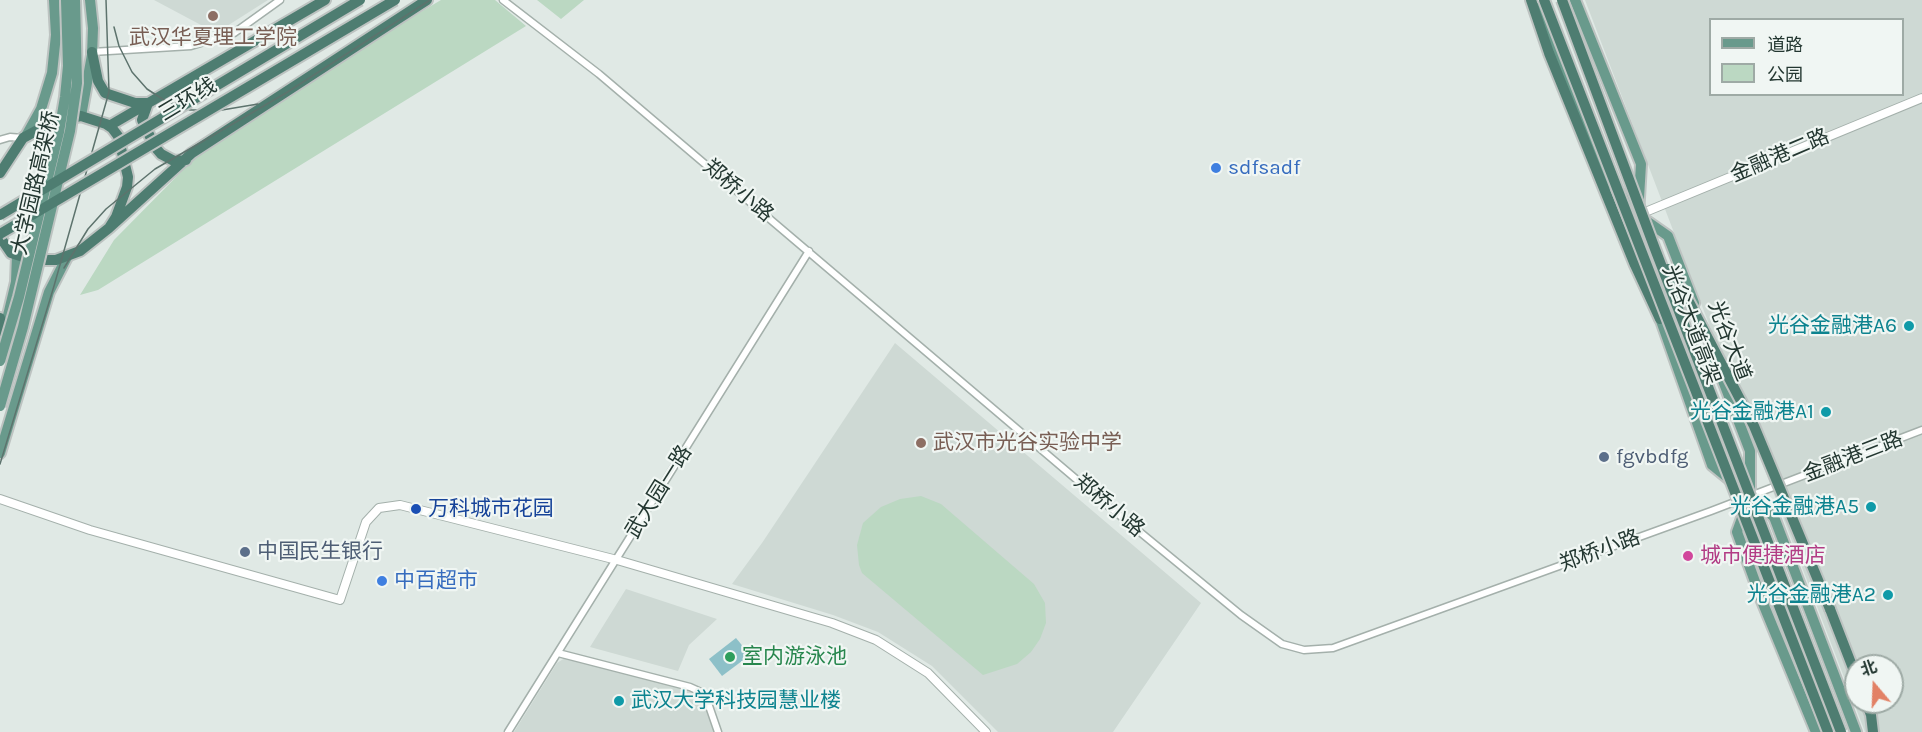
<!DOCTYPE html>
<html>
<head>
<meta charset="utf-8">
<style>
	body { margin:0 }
	#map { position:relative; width:1922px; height:732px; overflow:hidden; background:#e0e9e5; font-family:Karla,"Noto Sans SC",sans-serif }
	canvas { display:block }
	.legend { position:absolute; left:1709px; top:18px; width:195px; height:78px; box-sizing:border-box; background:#f0f6f3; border:2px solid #9eaaa5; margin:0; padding:8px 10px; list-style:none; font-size:18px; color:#233731 }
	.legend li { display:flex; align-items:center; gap:12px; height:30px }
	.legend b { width:30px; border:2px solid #9eaaa5 }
	.north { position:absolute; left:1844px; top:654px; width:60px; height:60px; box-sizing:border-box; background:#f0f6f3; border:2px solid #9eaaa5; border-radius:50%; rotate:341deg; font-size:16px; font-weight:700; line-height:24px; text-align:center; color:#233731 }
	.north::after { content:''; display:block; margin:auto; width:21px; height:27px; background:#e28165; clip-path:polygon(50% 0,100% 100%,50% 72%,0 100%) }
</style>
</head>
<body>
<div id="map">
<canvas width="1922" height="732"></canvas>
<ul class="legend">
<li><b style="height:8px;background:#699a8c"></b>道路</li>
<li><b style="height:16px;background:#bbd8c2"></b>公园</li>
</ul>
<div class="north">北</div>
</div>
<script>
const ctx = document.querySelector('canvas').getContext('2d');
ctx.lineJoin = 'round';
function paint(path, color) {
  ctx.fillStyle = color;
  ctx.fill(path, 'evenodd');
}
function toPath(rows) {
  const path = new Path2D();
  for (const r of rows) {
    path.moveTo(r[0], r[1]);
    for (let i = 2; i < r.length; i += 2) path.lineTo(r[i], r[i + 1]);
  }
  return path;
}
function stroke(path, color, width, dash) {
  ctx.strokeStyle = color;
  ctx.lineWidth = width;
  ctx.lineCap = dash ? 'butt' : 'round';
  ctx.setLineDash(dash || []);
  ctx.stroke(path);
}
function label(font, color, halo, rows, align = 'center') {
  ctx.font = font + ' Karla,"Noto Sans SC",sans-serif';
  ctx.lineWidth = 4.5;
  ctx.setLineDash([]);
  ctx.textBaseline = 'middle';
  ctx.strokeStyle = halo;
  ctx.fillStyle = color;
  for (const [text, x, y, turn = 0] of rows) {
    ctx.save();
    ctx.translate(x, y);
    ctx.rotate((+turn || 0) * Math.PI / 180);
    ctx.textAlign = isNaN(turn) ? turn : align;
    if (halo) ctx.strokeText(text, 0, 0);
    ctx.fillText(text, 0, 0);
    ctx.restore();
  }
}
paint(toPath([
	[154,0,268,0,216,33],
	[1585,0,1922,0,1922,732,1865,732],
	[1710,20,1902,20,1902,94,1710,94],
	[1856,666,1892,666,1892,702,1856,702],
	[895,343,1201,603,1113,732,998,732,932,666,878,632,833,615,732,584,762,543],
	[626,589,717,619,689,645,678,671,590,647],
	[568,656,691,690,701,696,706,703,716,732,514,732,557,663]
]), '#ced9d4');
paint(toPath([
	[441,0,495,0,526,26,98,290,80,295,114,240,181,172,187,150],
	[537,0,584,0,561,19],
	[921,496,941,504,1034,584,1045,603,1046,623,1040,639,1031,652,1017,664,983,675,862,573,859,565,857,545,863,523,881,507,900,499]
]), '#bbd8c2');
paint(toPath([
	[736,638,750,655,722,676,709,659]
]), '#8dc0c8');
const minor = toPath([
	[503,0,599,74,1096,496,1241,615,1282,644,1304,650,1333,648,1711,511,1922,430],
	[92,52,191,46,234,33,280,0],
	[0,140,10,137,23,138],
	[558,653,690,687,701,692,708,703,718,732],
	[508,732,809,251]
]);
const tertiary = toPath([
	[1638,215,1922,98],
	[0,499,90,530,340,600,366,522,379,508,400,505,617,560,832,623,876,640,928,673,986,732]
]);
const primary = toPath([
	[1575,0,1641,164,1638,215,1668,236,1694,303],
	[1537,8,1545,23,1607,178,1638,215,1636,240],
	[81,116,92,55,93,28,90,0],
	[26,136,41,109,52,73,56,35,54,0],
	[1658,312,1712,465,1750,496,1737,532,1762,601,1816,732],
	[5,328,16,282,17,255],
	[1715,360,1750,451,1750,496,1774,517,1856,732],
	[0,453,49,292,67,257]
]);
const trunk = toPath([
	[1531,0,1549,53,1635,265,1660,319],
	[92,52,98,81,105,93,135,103,148,103,142,120,155,147,161,154,174,161,186,160],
	[109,126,325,0],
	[0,173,23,138,54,121,81,116,106,124,112,128,118,136,128,177,127,187,116,217,109,228,80,251,56,260,32,260,11,253,0,237],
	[109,228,192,153,427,0],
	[0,318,3,332],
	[1830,609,1856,676],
	[1866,702,1871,715,1873,732]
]);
stroke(minor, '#a4b0ab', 9);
stroke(tertiary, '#a4b0ab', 10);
stroke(primary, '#bdc3c1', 14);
stroke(trunk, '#bdc3c1', 14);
stroke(minor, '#fff', 6);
stroke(tertiary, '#fff', 8);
stroke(primary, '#699a8c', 10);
stroke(trunk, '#4e7d71', 10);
stroke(toPath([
	[114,27,119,46,132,72,147,89,164,100,190,110,222,110,258,104],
	[64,268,88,229,106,209,155,169,286,93,430,0],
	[0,464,54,286,109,92,106,0]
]), '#5d736d', 1.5);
const primaryBridge = toPath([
	[0,361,19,297,59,132,65,97,68,66,66,0],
	[0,406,23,327,70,131,77,83,75,0]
]);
const trunkBridge = toPath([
	[1544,0,1828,732],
	[1562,0,1655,249,1841,732],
	[0,215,360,0],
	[0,234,395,0],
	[1668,269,1687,298,1754,426,1830,609]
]);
stroke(primaryBridge, '#bdc3c1', 14, []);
stroke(trunkBridge, '#bdc3c1', 14, []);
stroke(primaryBridge, '#699a8c', 10);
stroke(trunkBridge, '#4e7d71', 10);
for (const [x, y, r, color] of [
	[213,16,6,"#8d6e63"],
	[1216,168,6,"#3f7fe0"],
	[1909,326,6,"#0f9aa8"],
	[1826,412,6,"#0f9aa8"],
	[921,443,6,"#8d6e63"],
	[1604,457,6,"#5c6f8a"],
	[1871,507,6,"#0f9aa8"],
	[416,509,6,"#1a4fb4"],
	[245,552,6,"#5c6f8a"],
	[1688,556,6,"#d1479c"],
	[382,581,6,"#3f7fe0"],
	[1888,595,6,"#0f9aa8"],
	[730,657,6,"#2e9e5b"],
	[619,701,6,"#0f9aa8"]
]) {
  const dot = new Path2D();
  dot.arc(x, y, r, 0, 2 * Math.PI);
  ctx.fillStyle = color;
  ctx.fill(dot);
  stroke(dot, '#f0f6f3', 2);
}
label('21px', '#785e54', '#f0f6f3', [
	["武汉华夏理工学院",213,38],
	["武汉市光谷实验中学",933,443,"left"]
]);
label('21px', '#233731', '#f0f6f3', [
	["三环线",188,100,-31],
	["金融港二路",1780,156,-23],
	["大学园路高架桥",36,183,-77],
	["郑桥小路",738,191,40],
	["光谷大道高架",1691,325,69],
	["光谷大道",1729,341,69],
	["金融港三路",1853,457,-21],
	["武大园一路",659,492,-58],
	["郑桥小路",1109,506,40],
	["郑桥小路",1600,551,-20]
]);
label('21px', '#366cbe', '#f0f6f3', [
	["sdfsadf",1228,168],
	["中百超市",394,581]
], 'left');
label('21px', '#0d838f', '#f0f6f3', [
	["光谷金融港A6",1897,326],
	["光谷金融港A1",1814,412],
	["光谷金融港A5",1859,507],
	["光谷金融港A2",1876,595],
	["武汉大学科技园慧业楼",631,701,"left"]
], 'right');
label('21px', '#4e5e75', '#f0f6f3', [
	["fgvbdfg",1616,457],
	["中国民生银行",257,552]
], 'left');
label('21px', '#164399', '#f0f6f3', [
	["万科城市花园",428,509]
], 'left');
label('21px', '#b23c85', '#f0f6f3', [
	["城市便捷酒店",1700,556]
], 'left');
label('21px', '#27864d', '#f0f6f3', [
	["室内游泳池",742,657]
], 'left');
</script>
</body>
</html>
